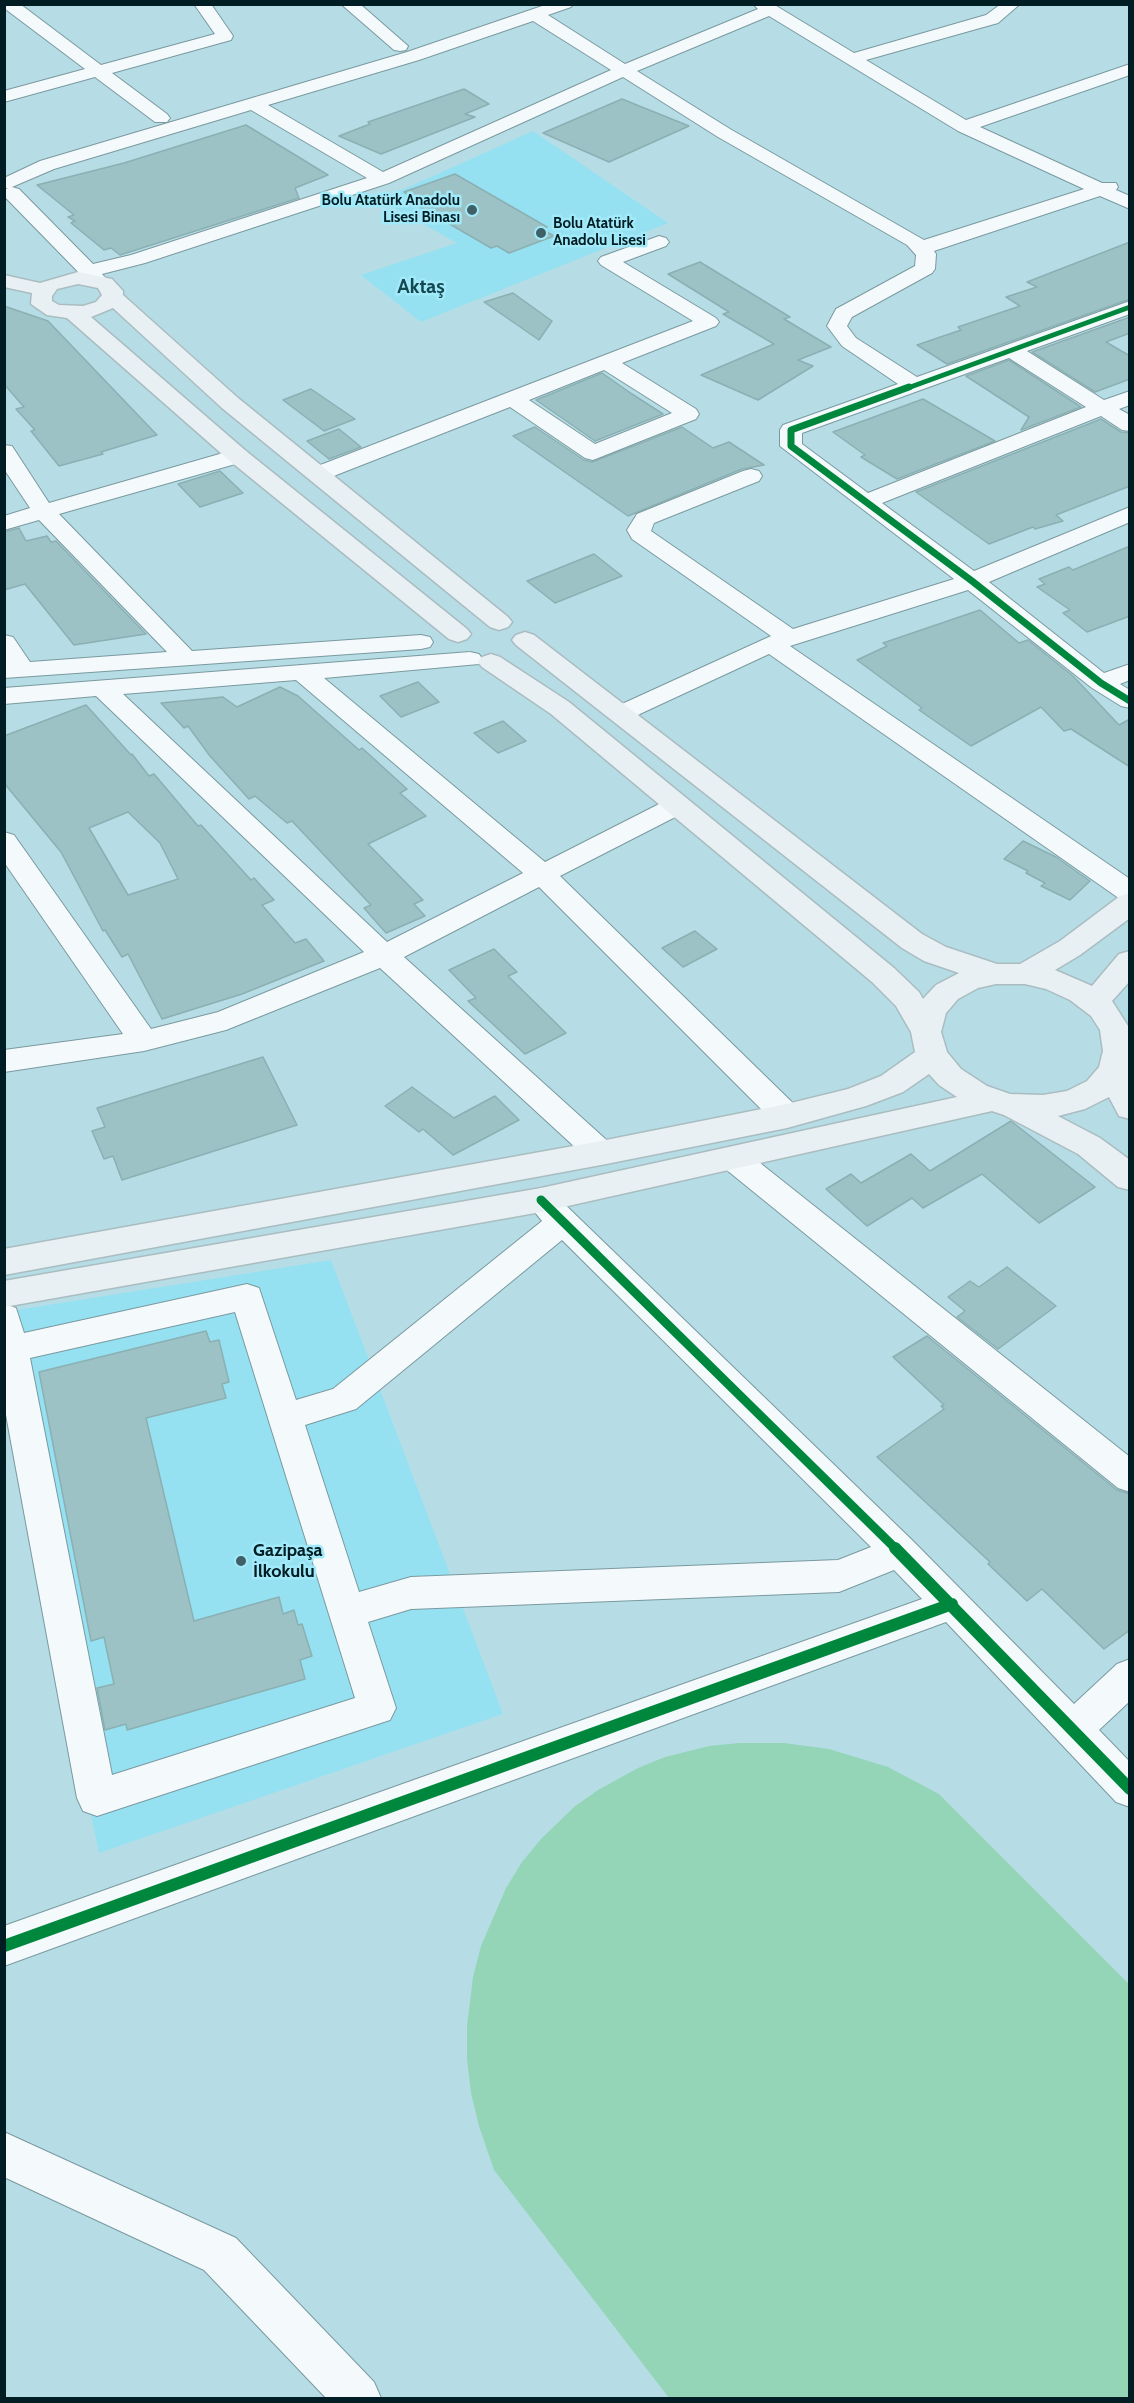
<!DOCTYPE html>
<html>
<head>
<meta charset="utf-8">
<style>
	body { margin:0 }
	#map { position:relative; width:1134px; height:2403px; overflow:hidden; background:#b6dde5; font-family:Cabin,sans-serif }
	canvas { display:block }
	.frame { position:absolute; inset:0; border:6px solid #001d23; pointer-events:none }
</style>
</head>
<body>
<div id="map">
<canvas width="1134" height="2403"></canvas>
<div class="frame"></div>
</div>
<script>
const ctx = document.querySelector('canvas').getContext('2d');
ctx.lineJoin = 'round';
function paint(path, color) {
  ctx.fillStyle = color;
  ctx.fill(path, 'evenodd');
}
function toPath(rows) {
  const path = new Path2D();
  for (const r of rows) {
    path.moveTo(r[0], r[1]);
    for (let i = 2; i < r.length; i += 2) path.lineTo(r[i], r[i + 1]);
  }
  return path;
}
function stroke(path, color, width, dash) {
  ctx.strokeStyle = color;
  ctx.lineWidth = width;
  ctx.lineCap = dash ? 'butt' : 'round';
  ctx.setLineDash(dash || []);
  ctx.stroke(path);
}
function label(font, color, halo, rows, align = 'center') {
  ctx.font = font + ' Cabin,sans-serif';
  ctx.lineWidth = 5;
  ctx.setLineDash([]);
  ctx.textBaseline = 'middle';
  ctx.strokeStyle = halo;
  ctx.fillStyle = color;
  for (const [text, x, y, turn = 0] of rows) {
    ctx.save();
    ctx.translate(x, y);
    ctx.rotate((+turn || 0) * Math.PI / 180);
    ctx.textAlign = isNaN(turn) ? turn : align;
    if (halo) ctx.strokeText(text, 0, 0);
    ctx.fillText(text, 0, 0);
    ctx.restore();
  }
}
paint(toPath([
	[533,131,668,223,421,322,361,275,457,243,380,200],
	[331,1260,503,1714,99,1853,5,1408,4,1312]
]), '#95e1f1');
paint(toPath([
	[739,1743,784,1743,829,1749,888,1767,939,1794,1129,1984,1129,2398,669,2398,494,2170,479,2126,471,2093,467,2059,467,2026,473,1977,481,1946,506,1888,522,1862,541,1839,574,1807,598,1790,638,1768,665,1757,709,1746]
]), '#94d5b7');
const building = toPath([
	[464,89,489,104,465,114,475,117,381,154,339,136,370,124,368,122,464,89],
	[622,99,689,126,609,162,543,133,622,99],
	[246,125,328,175,295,188,299,198,120,255,111,248,104,250,71,223,75,221,68,217,74,215,37,185,124,163,246,125],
	[455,174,547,227,541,229,554,236,509,253,497,246,491,248,410,201,414,198,404,192,455,174],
	[1130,242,1130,299,947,364,917,345,961,330,958,327,1020,306,1006,297,1037,287,1027,282,1130,242],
	[700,262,790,317,784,319,831,347,798,360,813,366,758,400,701,375,774,344,723,314,729,312,668,274,700,262],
	[513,293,552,321,539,340,484,302,513,293],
	[4,306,48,321,157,435,101,452,103,454,59,466,31,431,35,430,16,409,24,407,4,384,4,306],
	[1130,317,1130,333,1106,342,1130,356,1130,379,1095,392,1032,352,1130,317],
	[1009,360,1081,407,1021,430,1029,417,966,376,1009,360],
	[602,373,632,394,663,414,595,441,536,400,602,373],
	[311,389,355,419,324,431,283,400,311,389],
	[923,399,995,441,897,479,861,457,865,455,833,432,923,399],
	[1101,419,1121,432,1130,433,1130,486,1056,515,1063,521,1035,529,1033,527,989,544,916,492,1101,419],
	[535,427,584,460,592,462,682,427,713,448,729,442,764,465,742,469,628,516,513,436,535,427],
	[339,429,361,447,329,459,307,441,339,429],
	[220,471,243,493,200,507,178,484,220,471],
	[19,528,26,541,47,536,51,542,56,541,146,634,74,645,25,584,4,590,4,532,19,528],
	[1130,546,1130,616,1087,632,1063,613,1070,610,1037,587,1045,584,1039,579,1069,567,1073,570,1130,546],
	[594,554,622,576,555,603,527,581,594,554],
	[980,610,1019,643,1028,640,1073,676,1119,725,1130,719,1130,767,1071,729,1064,731,1041,707,971,746,919,710,922,708,857,660,887,646,883,643,980,610],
	[418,682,439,702,401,717,380,696,418,682],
	[280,687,298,696,359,750,362,748,407,789,400,793,426,816,368,844,423,900,414,904,425,916,386,933,364,908,371,905,292,821,287,823,255,796,249,799,210,756,188,726,184,728,161,703,223,697,237,707,280,687],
	[86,705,131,755,132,754,149,776,154,774,198,826,201,825,251,880,254,878,274,900,262,905,295,943,306,939,324,961,242,994,162,1019,128,954,122,957,105,930,103,931,61,852,4,783,4,736,86,705],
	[128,812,160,843,178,879,128,895,89,828,128,812],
	[503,721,526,741,498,753,474,733,503,721],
	[1023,841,1056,857,1090,881,1070,900,1041,886,1045,883,1026,873,1028,871,1004,859,1023,841],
	[695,931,717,949,683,967,662,948,695,931],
	[494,949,517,972,508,976,566,1033,525,1054,468,1001,476,998,449,970,494,949],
	[263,1057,297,1125,122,1180,113,1156,104,1159,92,1131,105,1127,97,1108,263,1057],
	[412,1087,454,1118,495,1096,519,1120,453,1155,423,1129,419,1132,385,1106,412,1087],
	[1011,1121,1095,1187,1039,1223,982,1174,923,1208,912,1198,867,1226,826,1189,851,1174,861,1183,911,1154,930,1171,1011,1121],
	[1007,1267,1056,1306,998,1349,957,1317,965,1311,948,1297,970,1281,979,1287,1007,1267],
	[206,1331,210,1342,219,1340,229,1382,222,1384,226,1398,146,1418,194,1621,279,1597,283,1614,294,1610,298,1625,302,1624,312,1656,300,1660,305,1679,127,1730,126,1724,105,1730,97,1688,114,1684,104,1637,91,1641,39,1372,206,1331],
	[927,1336,1117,1490,1130,1494,1130,1630,1104,1649,1042,1589,1027,1601,988,1564,990,1562,877,1457,944,1409,941,1406,944,1405,893,1357,927,1336]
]);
paint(building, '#9dc2c5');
stroke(building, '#8bb0b3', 1.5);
const minor = toPath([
	[4,4,20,4,101,65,215,34,194,4,211,4,233,36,231,40,112,73,167,114,170,118,167,122,155,122,95,77,4,102,4,91,85,69,4,8,4,4],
	[341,4,360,4,408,46,406,50,400,51,394,50,341,4],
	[548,4,573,4,571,7,548,15,625,64,758,9,753,4,773,4,854,53,986,15,1001,4,1020,4,998,23,866,60,966,120,1130,64,1130,75,980,127,1102,183,1116,183,1118,187,1116,190,1130,196,1130,209,1100,196,934,251,936,254,935,269,932,273,852,317,847,326,856,338,917,377,1130,301,1130,314,1027,351,1104,400,1130,391,1130,405,1119,409,1130,415,1130,431,1122,430,1101,416,882,503,974,571,1130,507,1130,522,989,582,1104,673,1130,664,1130,680,1120,684,1130,690,1130,708,1121,706,1092,688,968,590,790,646,1130,879,1130,902,1120,899,769,654,629,719,620,722,611,719,607,714,611,709,771,636,632,539,627,530,637,514,743,471,751,469,759,471,762,476,759,481,654,523,651,531,793,629,954,579,780,446,780,430,783,425,898,384,842,346,827,326,836,309,915,266,916,255,907,245,718,137,623,77,389,183,145,263,102,274,107,280,104,284,97,286,90,284,4,196,4,190,8,188,4,188,4,178,40,161,407,52,548,4],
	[769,16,958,131,1084,189,924,240,730,129,637,71,769,16],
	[533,21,611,70,383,172,268,105,419,60,533,21],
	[251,110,367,178,131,255,93,264,19,189,12,187,54,169,251,110],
	[1009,358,1086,407,868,493,802,444,802,433,1009,358],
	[659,236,666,238,669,242,666,246,623,262,716,318,719,322,716,326,622,363,696,409,699,414,696,419,593,460,585,458,510,407,326,479,318,481,310,479,307,474,310,469,693,321,601,265,598,261,601,257,659,236],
	[604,370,672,413,595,444,529,400,604,370],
	[4,445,12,446,49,503,230,451,238,449,246,451,249,456,246,461,59,514,192,651,421,635,430,637,433,642,430,647,421,649,4,678,4,635,13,637,30,662,167,652,39,520,4,530,4,516,30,508,4,469,4,445],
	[470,652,479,654,482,659,479,664,324,678,545,862,669,799,678,797,687,799,691,805,687,811,560,876,798,1108,802,1116,798,1124,787,1127,776,1124,539,887,404,957,612,1145,616,1153,612,1161,601,1164,590,1161,380,968,226,1030,144,1051,4,1072,4,1050,123,1034,4,862,4,832,14,835,151,1029,218,1012,364,952,96,696,4,704,4,688,470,652],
	[296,680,523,873,387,942,123,694,296,680],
	[734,1148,745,1151,1130,1457,1130,1492,1118,1488,723,1167,719,1159,723,1151,734,1148],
	[541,1188,552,1192,913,1541,1074,1704,1117,1664,1130,1659,1130,1701,1099,1730,1130,1762,1130,1807,1116,1802,946,1622,4,1966,4,1926,922,1599,894,1570,839,1592,411,1609,368,1622,396,1708,390,1720,97,1816,83,1811,77,1798,4,1404,4,1304,16,1308,24,1333,247,1284,259,1288,296,1400,333,1389,542,1221,525,1200,530,1192,541,1188],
	[562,1240,871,1547,838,1560,411,1577,359,1592,305,1425,356,1409,562,1240],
	[235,1312,355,1698,112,1775,30,1358,235,1312],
	[4,2132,236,2238,374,2382,381,2398,326,2398,204,2270,4,2177,4,2132]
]);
const major = toPath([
	[78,272,112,279,123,291,123,295,238,398,508,617,512,622,508,627,499,630,490,627,222,408,113,308,91,317,246,451,467,629,471,634,467,639,458,642,449,639,230,461,67,318,47,315,31,304,32,293,4,287,4,275,40,283,78,272],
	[78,284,98,288,102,295,96,302,83,306,59,305,52,301,52,296,57,289,78,284],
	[525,632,534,635,922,934,946,947,997,964,1020,964,1060,941,1120,896,1130,893,1130,918,1080,955,1055,970,1092,986,1119,954,1130,951,1130,981,1112,1001,1130,1029,1130,1119,1119,1116,1109,1097,1085,1109,1058,1116,1100,1138,1130,1160,1130,1190,1118,1187,1078,1154,1004,1115,992,1111,541,1212,4,1307,4,1281,541,1188,957,1097,939,1085,929,1074,903,1092,866,1106,787,1128,601,1165,4,1275,4,1249,601,1141,787,1104,848,1089,881,1076,915,1052,911,1032,896,1006,872,982,551,714,482,667,478,662,482,657,491,654,500,657,569,702,894,968,919,992,923,999,936,985,959,973,924,961,902,948,516,645,512,640,516,635,525,632],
	[996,984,1025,984,1046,989,1070,1000,1091,1016,1100,1030,1103,1051,1099,1067,1087,1081,1067,1091,1043,1095,1010,1094,987,1086,961,1069,947,1052,941,1032,946,1013,958,999,978,988,996,984]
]);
stroke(minor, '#7a99a0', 2);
stroke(major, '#a9bdc1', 3);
paint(minor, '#f4fafb');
paint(major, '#e9f0f4');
stroke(toPath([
	[905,389,1130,307]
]), '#00873e', 5);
stroke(toPath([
	[909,387,791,430,791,446,972,581,1101,683,1130,701]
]), '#00873e', 7);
stroke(toPath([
	[541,1200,897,1550]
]), '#00873e', 9);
stroke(toPath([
	[895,1548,1130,1789],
	[4,1946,952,1604]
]), '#00873e', 12);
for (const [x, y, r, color] of [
	[472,210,6,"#406067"],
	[541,233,6,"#406067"],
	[241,1561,6,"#406067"]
]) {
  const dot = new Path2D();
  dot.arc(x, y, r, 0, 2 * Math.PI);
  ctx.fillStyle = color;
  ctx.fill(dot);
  stroke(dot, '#a2eaf9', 2);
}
label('bold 15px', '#001d23', '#a2eaf9', [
	["Bolu Atatürk Anadolu",460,201],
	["Lisesi Binası",460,218],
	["Bolu Atatürk",553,224,"left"],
	["Anadolu Lisesi",553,241,"left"]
], 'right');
label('bold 18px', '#001d23', '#a2eaf9', [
	["Gazipaşa",253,1551],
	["İlkokulu",253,1572]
], 'left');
label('bold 20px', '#134851', '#a2eaf9', [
	["Aktaş",421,287]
]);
</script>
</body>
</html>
